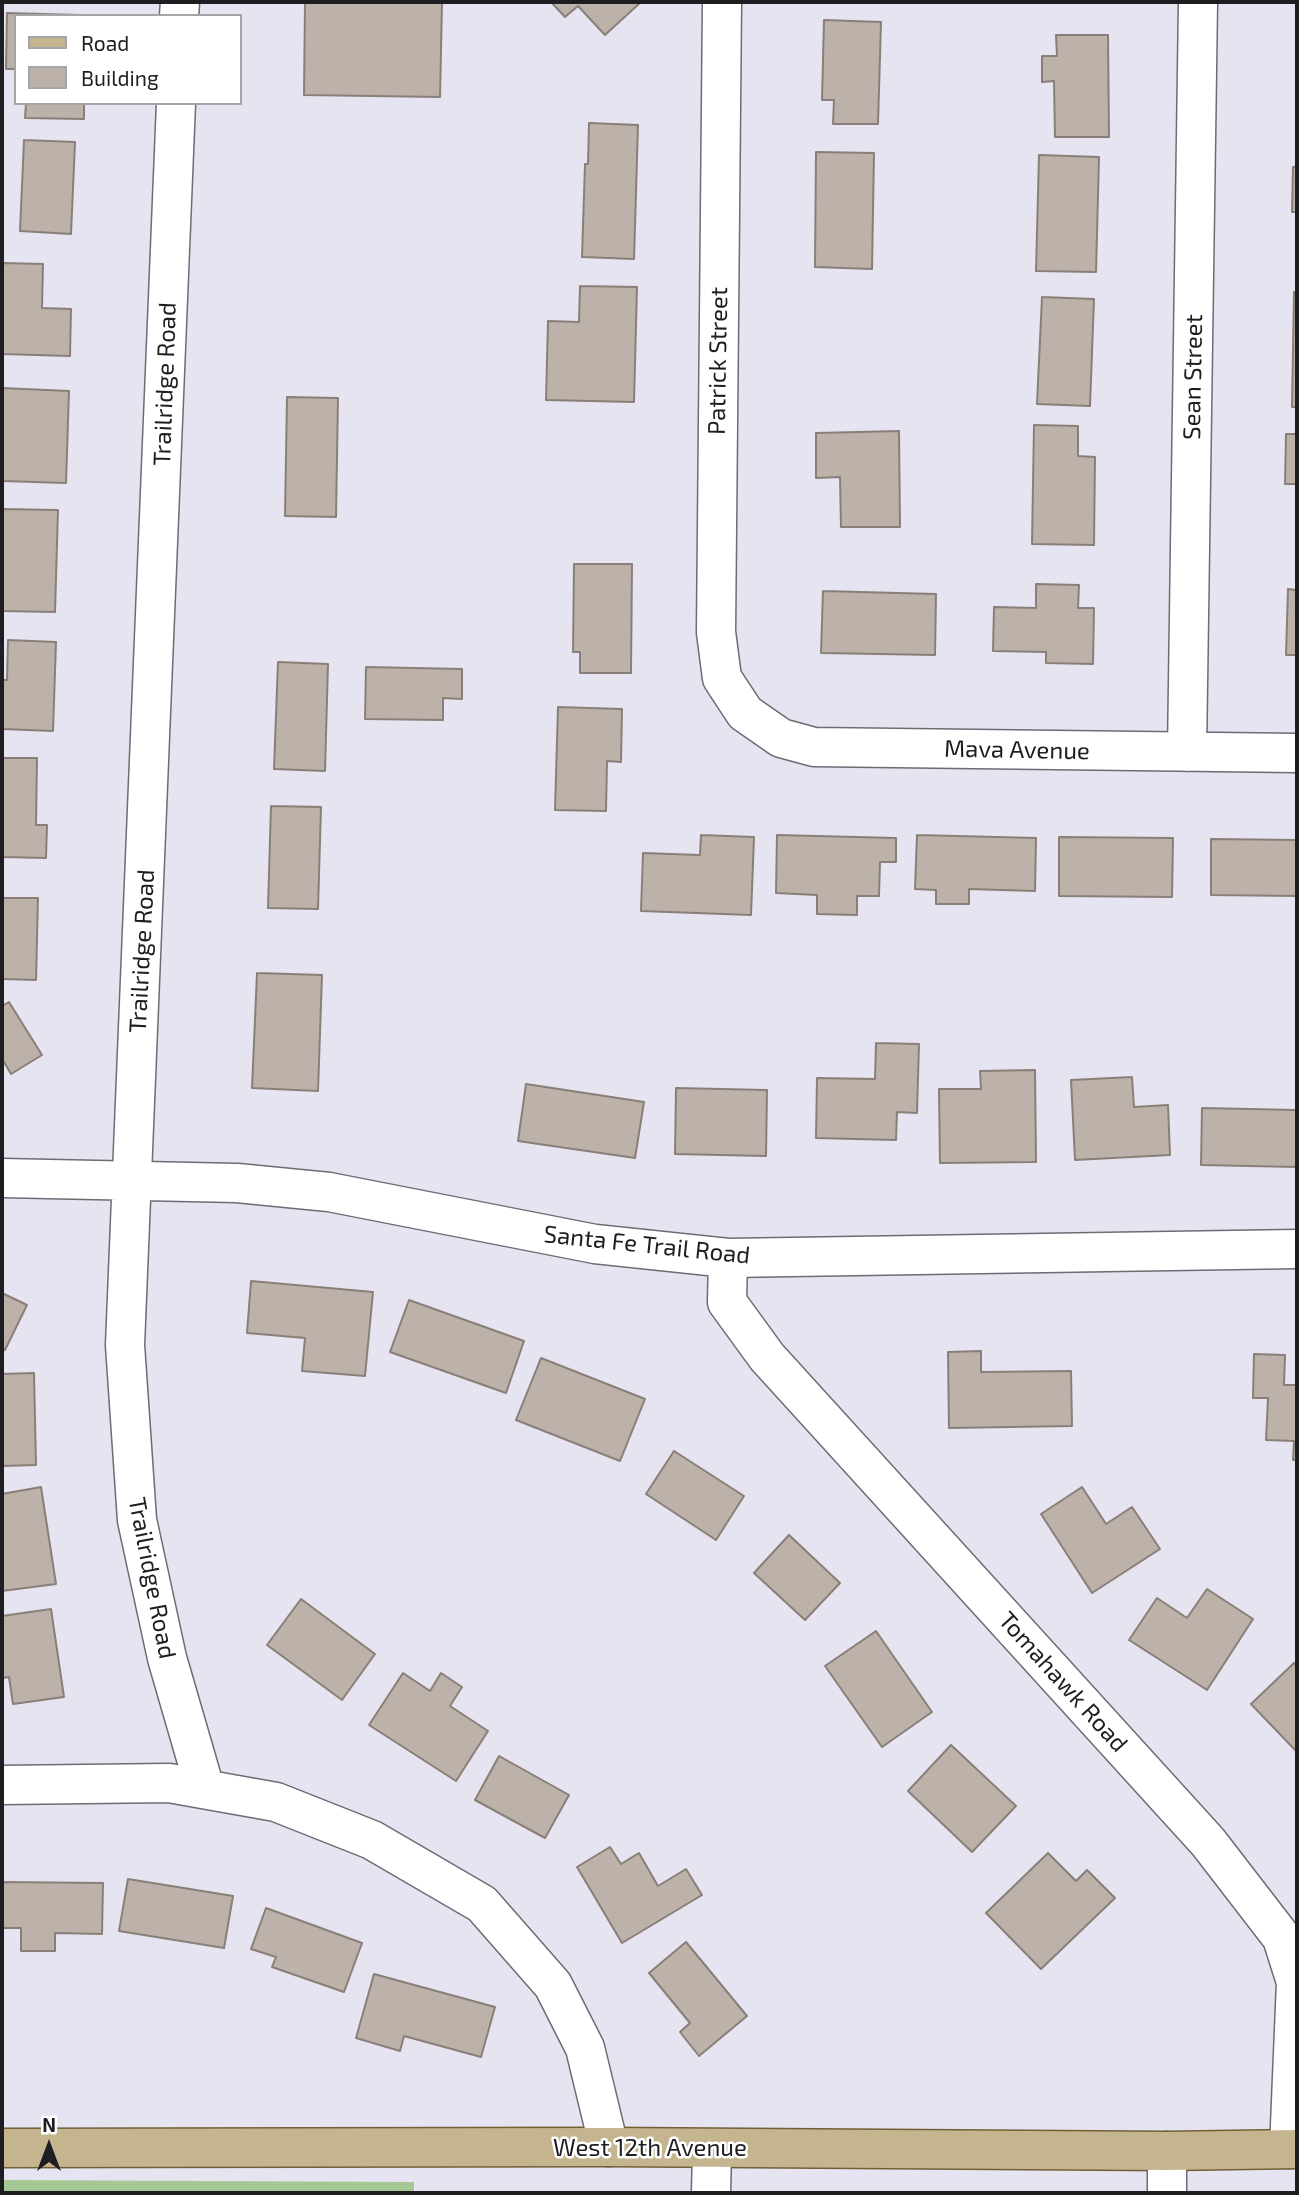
<!DOCTYPE html>
<html>
<head>
<meta charset="utf-8">
<style>
	body { margin:0 }
	#map { position:relative; width:1299px; height:2195px; overflow:hidden; background:#e6e4f0; font-family:"Exo 2",sans-serif }
	canvas { display:block }
	.frame { position:absolute; inset:0; border:4px solid #1e1e22; pointer-events:none }
	.legend { position:absolute; left:14px; top:14px; width:228px; height:91px; box-sizing:border-box; background:#fff; border:2px solid #a5a5a7; margin:0; padding:9px 12px; list-style:none; font-size:21px; color:#1e1e22 }
	.legend li { display:flex; align-items:center; gap:14px; height:35px }
	.legend b { width:35px; border:2px solid #a5a5a7 }
	.north { position:absolute; left:14px; top:2111px; width:70px; height:70px; -webkit-text-stroke:5px #fff; paint-order:stroke; rotate:0deg; font-size:19px; font-weight:700; line-height:28px; text-align:center; color:#1e1e22 }
	.north::after { content:''; display:block; margin:auto; width:24px; height:32px; background:#1e1e22; clip-path:polygon(50% 0,100% 100%,50% 72%,0 100%) }
</style>
</head>
<body>
<div id="map">
<canvas width="1299" height="2195"></canvas>
<div class="frame"></div>
<ul class="legend">
<li><b style="height:9px;background:#c5b58e"></b>Road</li>
<li><b style="height:19px;background:#bcb2aa"></b>Building</li>
</ul>
<div class="north">N</div>
</div>
<script>
const ctx = document.querySelector('canvas').getContext('2d');
ctx.lineJoin = 'round';
function paint(path, color) {
  ctx.fillStyle = color;
  ctx.fill(path, 'evenodd');
}
function toPath(rows) {
  const path = new Path2D();
  for (const r of rows) {
    path.moveTo(r[0], r[1]);
    for (let i = 2; i < r.length; i += 2) path.lineTo(r[i], r[i + 1]);
  }
  return path;
}
function stroke(path, color, width, dash) {
  ctx.strokeStyle = color;
  ctx.lineWidth = width;
  ctx.lineCap = dash ? 'butt' : 'round';
  ctx.setLineDash(dash || []);
  ctx.stroke(path);
}
function label(font, color, halo, rows, align = 'center') {
  ctx.font = font + ' "Exo 2",sans-serif';
  ctx.lineWidth = 5;
  ctx.setLineDash([]);
  ctx.textBaseline = 'middle';
  ctx.strokeStyle = halo;
  ctx.fillStyle = color;
  for (const [text, x, y, turn = 0] of rows) {
    ctx.save();
    ctx.translate(x, y);
    ctx.rotate((+turn || 0) * Math.PI / 180);
    ctx.textAlign = isNaN(turn) ? turn : align;
    if (halo) ctx.strokeText(text, 0, 0);
    ctx.fillText(text, 0, 0);
    ctx.restore();
  }
}
paint(toPath([
	[2,2180,414,2182,414,2193,2,2193]
]), '#a6c895');
const building = toPath([
	[305,2,442,2,440,97,304,95,305,2],
	[551,2,641,2,605,35,578,6,565,17,551,2],
	[7,13,80,15,80,16,16,16,16,69,6,69,7,13],
	[824,20,881,22,878,124,833,124,834,100,822,100,824,20],
	[1056,35,1108,35,1109,137,1055,137,1054,81,1042,82,1042,56,1057,56,1056,35],
	[26,103,84,103,84,119,25,118,26,103],
	[589,123,638,125,634,259,582,257,585,164,588,164,589,123],
	[24,140,75,142,71,234,20,231,24,140],
	[816,152,874,153,872,269,815,267,816,152],
	[1039,155,1099,157,1096,272,1036,271,1039,155],
	[1293,167,1297,167,1297,212,1292,212,1293,167],
	[2,263,43,264,42,308,71,309,70,356,2,354,2,263],
	[580,286,637,287,634,402,546,400,548,321,579,322,580,286],
	[1294,292,1297,292,1297,407,1292,407,1294,292],
	[1042,297,1094,299,1090,406,1037,404,1042,297],
	[2,388,69,391,66,483,2,481,2,388],
	[287,397,338,398,336,517,285,516,287,397],
	[1034,425,1078,426,1078,456,1095,457,1094,545,1032,544,1034,425],
	[899,431,900,527,841,527,840,477,816,478,816,433,899,431],
	[1286,434,1297,434,1297,484,1285,484,1286,434],
	[2,509,58,510,55,612,2,611,2,509],
	[574,564,632,564,631,673,580,673,580,652,573,652,574,564],
	[1036,584,1079,585,1078,608,1094,608,1093,664,1046,663,1046,652,993,651,994,607,1036,608,1036,584],
	[1288,589,1297,590,1297,655,1286,655,1288,589],
	[823,591,936,594,935,655,821,653,823,591],
	[8,640,56,642,53,731,2,729,2,680,7,680,8,640],
	[278,662,328,664,325,771,274,769,278,662],
	[366,667,462,669,462,699,443,698,443,720,365,719,366,667],
	[558,707,622,709,621,762,607,761,606,811,555,810,558,707],
	[2,758,37,758,36,825,47,825,46,858,2,857,2,758],
	[271,806,321,807,318,909,268,908,271,806],
	[701,835,754,837,751,915,641,911,643,853,700,855,701,835],
	[777,835,896,838,896,862,880,862,879,896,857,896,857,915,817,914,817,895,776,893,777,835],
	[917,835,1036,838,1035,891,969,889,969,904,936,904,936,890,915,889,917,835],
	[1059,837,1173,838,1172,897,1059,896,1059,837],
	[1211,839,1297,840,1297,896,1211,895,1211,839],
	[2,898,38,898,36,980,2,979,2,898],
	[257,973,322,975,318,1091,252,1088,257,973],
	[9,1002,42,1055,11,1074,4,1062,2,1064,2,1006,9,1002],
	[876,1043,919,1044,917,1113,897,1112,896,1140,816,1138,817,1078,875,1079,876,1043],
	[1035,1070,1036,1162,940,1163,939,1089,981,1089,980,1071,1035,1070],
	[1132,1077,1134,1107,1168,1105,1170,1155,1075,1160,1071,1080,1132,1077],
	[526,1084,644,1102,635,1158,518,1141,526,1084],
	[676,1088,767,1090,766,1156,675,1154,676,1088],
	[1202,1108,1297,1110,1297,1167,1201,1165,1202,1108],
	[251,1281,373,1292,365,1376,302,1371,305,1338,247,1333,251,1281],
	[2,1293,27,1305,5,1350,2,1348,2,1293],
	[409,1300,524,1341,506,1393,390,1352,409,1300],
	[981,1351,981,1372,1071,1371,1072,1426,949,1428,948,1352,981,1351],
	[1254,1354,1285,1355,1284,1385,1297,1385,1297,1460,1293,1460,1294,1441,1266,1440,1268,1398,1253,1398,1254,1354],
	[541,1358,645,1399,620,1461,516,1420,541,1358],
	[34,1373,36,1465,2,1466,2,1374,34,1373],
	[674,1451,744,1496,716,1540,646,1494,674,1451],
	[41,1487,56,1584,2,1591,2,1494,41,1487],
	[1082,1487,1106,1524,1132,1507,1160,1549,1092,1593,1041,1514,1082,1487],
	[789,1535,840,1583,805,1620,754,1573,789,1535],
	[1207,1589,1253,1619,1207,1690,1129,1640,1157,1598,1187,1618,1207,1589],
	[301,1599,375,1654,342,1700,267,1645,301,1599],
	[51,1609,64,1697,13,1704,9,1677,2,1678,2,1616,51,1609],
	[876,1631,932,1712,882,1747,825,1666,876,1631],
	[1294,1663,1297,1666,1297,1752,1251,1704,1294,1663],
	[403,1673,430,1691,441,1673,462,1687,450,1706,488,1731,456,1781,369,1725,403,1673],
	[951,1745,1016,1806,972,1852,908,1791,951,1745],
	[499,1756,569,1795,545,1838,475,1800,499,1756],
	[610,1847,621,1864,639,1853,658,1886,686,1869,702,1895,622,1943,577,1867,610,1847],
	[1048,1853,1076,1881,1087,1870,1115,1898,1041,1969,986,1913,1048,1853],
	[128,1879,233,1896,224,1948,119,1931,128,1879],
	[2,1882,103,1883,102,1934,55,1933,55,1951,21,1951,21,1928,2,1928,2,1882],
	[266,1908,362,1943,344,1992,272,1967,276,1957,251,1949,266,1908],
	[686,1942,747,2016,699,2056,680,2032,690,2023,649,1973,686,1942],
	[374,1974,495,2007,481,2057,404,2036,400,2051,356,2038,374,1974]
]);
paint(building, '#bcb2aa');
stroke(building, '#897f78', 2);
const minor = toPath([
	[722,2,716,632,722,678,745,713,781,738,814,747,1297,753],
	[179,16,180,2],
	[176,103,125,1345,137,1520,167,1658,205,1789],
	[1187,752,1198,2],
	[2,1178,237,1183,329,1192,595,1244,728,1258,1297,1249],
	[728,1258,727,1302,767,1357,1208,1842,1282,1938,1296,1982,1289,2149],
	[2,1785,169,1783,276,1802,372,1840,482,1904,553,1985,585,2048,609,2147],
	[711,2193,712,2149],
	[1167,2193,1167,2151]
]);
const major = toPath([
	[2,2148,609,2147,1167,2151,1297,2149]
]);
stroke(minor, '#6d6b75', 41);
stroke(major, '#716037', 41);
stroke(minor, '#fff', 38);
stroke(major, '#c5b58e', 38);
label('24px', '#1e1e22', '#fff', [
	["Patrick Street",718,361,-89],
	["Sean Street",1193,377,-89],
	["Trailridge Road",165,384,-88],
	["Mava Avenue",1017,750,1],
	["Trailridge Road",142,951,-87],
	["Santa Fe Trail Road",647,1245,6],
	["Trailridge Road",152,1578,79],
	["Tomahawk Road",1063,1682,48],
	["West 12th Avenue",650,2148]
]);
</script>
</body>
</html>
